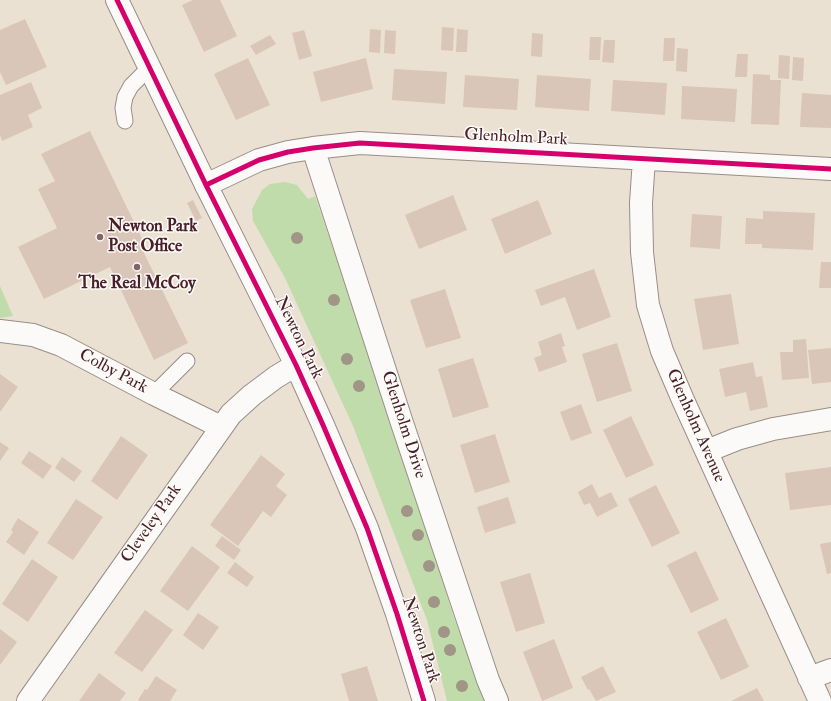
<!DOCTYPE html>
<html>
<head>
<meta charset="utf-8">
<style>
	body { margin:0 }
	canvas { display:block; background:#eae1d3 }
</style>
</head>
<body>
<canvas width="831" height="701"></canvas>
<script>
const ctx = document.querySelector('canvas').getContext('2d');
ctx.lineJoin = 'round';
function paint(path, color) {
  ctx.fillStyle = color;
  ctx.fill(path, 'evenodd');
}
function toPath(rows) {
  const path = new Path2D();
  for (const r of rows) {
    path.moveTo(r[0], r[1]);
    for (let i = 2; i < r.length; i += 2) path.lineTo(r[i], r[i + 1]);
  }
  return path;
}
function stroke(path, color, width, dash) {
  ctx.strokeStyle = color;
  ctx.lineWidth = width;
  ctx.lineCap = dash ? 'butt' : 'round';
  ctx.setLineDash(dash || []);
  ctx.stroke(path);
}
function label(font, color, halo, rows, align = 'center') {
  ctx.font = font + ' "IM FELL Double Pica",serif';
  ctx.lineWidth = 3;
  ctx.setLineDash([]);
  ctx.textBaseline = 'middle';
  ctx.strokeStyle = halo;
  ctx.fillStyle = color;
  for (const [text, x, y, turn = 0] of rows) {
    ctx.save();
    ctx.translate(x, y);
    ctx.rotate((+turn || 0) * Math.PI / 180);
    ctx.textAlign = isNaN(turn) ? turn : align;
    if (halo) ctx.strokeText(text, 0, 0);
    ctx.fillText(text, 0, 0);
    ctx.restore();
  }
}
paint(toPath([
	[285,182,297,185,308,199,315,196,411,477,453,615,485,701,447,701,427,620,353,426,285,278,253,221,252,209,262,190,270,184],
	[0,286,13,316,0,318]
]), '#c0dcab');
paint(toPath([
	[193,0,220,0,237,36,204,52,182,5],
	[25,19,47,67,6,85,0,72,0,30],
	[442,27,454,28,453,51,441,50],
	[370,29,381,30,380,53,369,52],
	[457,29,468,30,467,52,456,52],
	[304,30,312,56,299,60,292,33],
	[385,30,396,31,395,54,384,53],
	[532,33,543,34,542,57,531,56],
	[270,35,276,44,256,55,250,46],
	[590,37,601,37,600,60,589,60],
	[664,38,675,38,674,61,663,61],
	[604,40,615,40,614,63,602,62],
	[677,48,688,49,687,72,676,71],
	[737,54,748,54,747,77,735,77],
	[779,55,790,56,789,79,778,78],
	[793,57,804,58,803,81,792,80],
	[248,58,270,105,236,120,214,74],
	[366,58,373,89,321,102,313,72],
	[394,69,447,72,445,104,392,100],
	[753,74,770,75,770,80,781,80,779,125,751,124],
	[465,75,519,79,517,110,463,107],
	[537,75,591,79,589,111,535,107],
	[613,80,667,83,665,115,611,111],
	[31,82,42,108,28,115,33,127,2,141,0,135,0,95],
	[682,86,737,89,735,122,681,119],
	[802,93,831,95,831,128,800,127],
	[90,131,147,249,143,251,188,343,154,360,110,267,44,299,18,247,57,228,38,189,55,181,41,154],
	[453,195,467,230,419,249,405,215],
	[193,200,202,218,196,221,187,203],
	[538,200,552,234,505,254,491,219],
	[763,211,815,213,813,250,762,248,762,244,745,244,746,218,763,219],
	[692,214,722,216,720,249,690,247],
	[821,262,831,262,831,288,819,288],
	[594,269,611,317,577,330,565,297,541,306,535,290],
	[445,289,461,338,426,348,410,300],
	[731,294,739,344,703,350,694,299],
	[561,333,565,346,562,347,567,362,539,372,534,358,542,355,538,342],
	[806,339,809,378,782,380,780,352,793,352,793,340],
	[617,343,632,391,597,402,582,354],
	[831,348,831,382,812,384,808,350],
	[473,358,489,407,453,418,438,369],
	[753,362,756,377,762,376,768,407,750,411,746,392,725,397,719,369],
	[0,374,18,387,0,412],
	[581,404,592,433,571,441,560,412],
	[631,416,654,465,626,478,603,430],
	[495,434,510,482,475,493,460,445],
	[121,436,148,455,117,500,91,481],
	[0,442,9,448,0,461],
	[29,451,52,466,43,479,21,463],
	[261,455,285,474,276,486,287,495,271,517,263,511,238,546,210,525],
	[62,457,82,471,74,482,55,468],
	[831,467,831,505,790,510,785,473],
	[592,484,599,498,611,492,618,506,597,517,590,503,584,505,578,492],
	[656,485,680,533,652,547,628,499],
	[508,497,516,523,485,533,477,507],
	[76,499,103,517,73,560,47,543],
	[18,518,39,532,24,555,6,542,13,532,11,530],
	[222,536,241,550,234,560,215,546],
	[831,542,831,573,827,574,820,544],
	[192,546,220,567,188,611,160,591],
	[696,551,719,600,691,613,667,565],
	[32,559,58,577,28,622,2,604],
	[235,562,254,577,247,587,227,573],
	[530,573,545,623,516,632,500,582],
	[145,610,173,630,142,672,114,653],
	[198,613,219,627,203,650,183,635],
	[726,618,749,667,721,680,697,632],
	[0,629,17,642,0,665],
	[554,639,573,688,542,701,523,652],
	[367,666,378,701,349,701,341,674],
	[603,666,616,692,596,701,589,689,588,690,581,677],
	[99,673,126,693,120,701,79,701],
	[156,676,177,690,170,701,140,701,138,700,145,689,147,690],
	[757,688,764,701,731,701]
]), '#d9c6b9');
const service = toPath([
	[125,121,123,108,125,97,131,86,149,68],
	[154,394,187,361]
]);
const minor = toPath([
	[313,148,401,420,488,680,497,701],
	[644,159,641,203,642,252,648,305,662,351,683,400,820,701],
	[206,185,259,160,288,152,313,148,360,143,831,169],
	[0,331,33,335,61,345,154,394,221,427],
	[707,451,737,439,773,429,831,419],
	[809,678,831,670],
	[28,701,231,414,252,395,276,377,296,365]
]);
const tertiary = toPath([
	[117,0,206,185,296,365,323,425,367,528,397,614,424,701]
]);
stroke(service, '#998d88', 17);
stroke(minor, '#998d88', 24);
stroke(tertiary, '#998d88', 24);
stroke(service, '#fcfaf8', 15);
stroke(minor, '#fcfaf8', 22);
stroke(tertiary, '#fcfaf8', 22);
stroke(toPath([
	[117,0,206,185,296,365,323,425,367,528,397,614,424,701],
	[206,185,259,160,288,152,313,148,360,143,831,169]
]), '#d6006c', 5);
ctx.fillStyle = '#a09587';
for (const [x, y] of [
	[297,238],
	[334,300],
	[347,359],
	[359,386],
	[407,511],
	[418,535],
	[429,566],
	[434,602],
	[444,632],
	[450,650],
	[462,686]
]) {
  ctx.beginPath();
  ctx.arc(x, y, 6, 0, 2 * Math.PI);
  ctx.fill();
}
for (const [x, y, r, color] of [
	[100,237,4,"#826366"],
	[137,267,4,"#826366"]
]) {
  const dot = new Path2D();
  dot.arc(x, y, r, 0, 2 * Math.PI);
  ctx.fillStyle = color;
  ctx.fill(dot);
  stroke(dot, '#fdfcf7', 1.5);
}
label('17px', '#4a1f2b', '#fdfcf7', [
	["Glenholm Park",516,138,3],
	["Newton Park",298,338,64],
	["Colby Park",113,372,28],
	["Glenholm Drive",403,425,72],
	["Glenholm Avenue",695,426,66],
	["Cleveley Park",152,524,-55],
	["Newton Park",420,640,72]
]);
label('bold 17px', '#4a1f2b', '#fdfcf7', [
	["Newton Park",108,227],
	["Post Office",108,247],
	["The Real McCoy",137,284,"center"]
], 'left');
</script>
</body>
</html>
